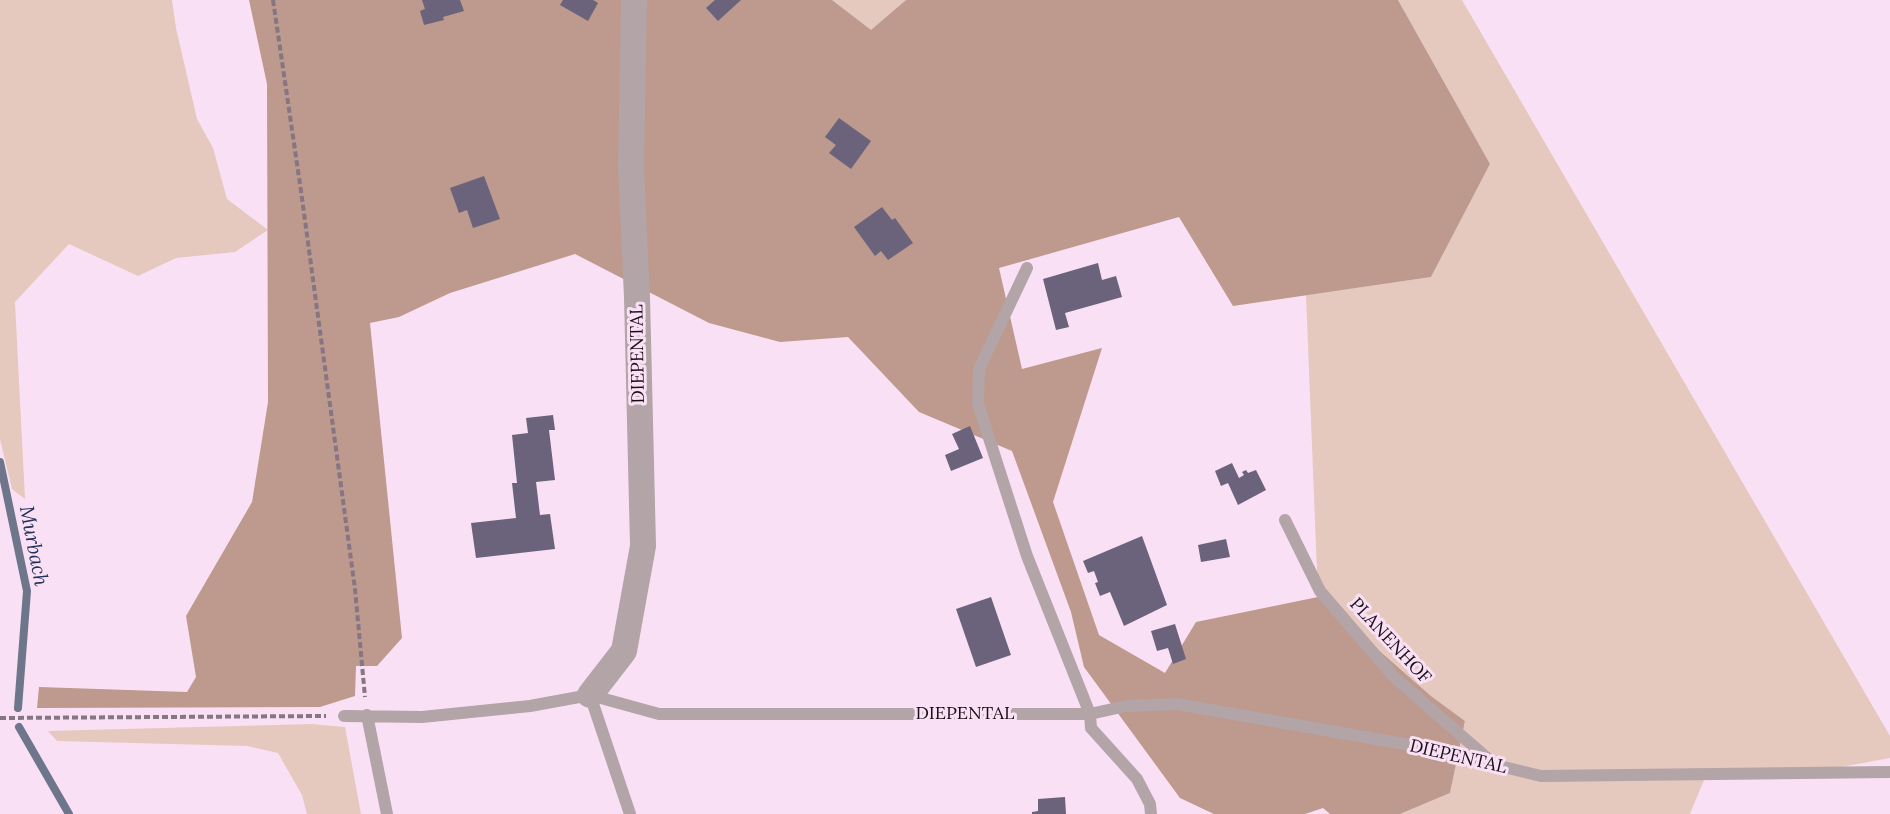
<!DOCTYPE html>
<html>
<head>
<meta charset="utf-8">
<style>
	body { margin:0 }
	canvas { display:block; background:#fae0f4 }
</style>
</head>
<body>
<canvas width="1890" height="814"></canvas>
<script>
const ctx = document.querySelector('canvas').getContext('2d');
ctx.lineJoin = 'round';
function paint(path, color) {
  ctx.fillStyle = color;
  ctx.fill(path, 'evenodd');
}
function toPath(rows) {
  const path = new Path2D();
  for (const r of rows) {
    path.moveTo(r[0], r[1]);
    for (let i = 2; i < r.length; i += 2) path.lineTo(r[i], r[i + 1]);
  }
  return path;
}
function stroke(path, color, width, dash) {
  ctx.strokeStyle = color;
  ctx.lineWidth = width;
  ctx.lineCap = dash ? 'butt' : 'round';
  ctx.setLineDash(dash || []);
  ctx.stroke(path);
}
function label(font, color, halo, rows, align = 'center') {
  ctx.font = font + ' Lora,serif';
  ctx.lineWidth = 6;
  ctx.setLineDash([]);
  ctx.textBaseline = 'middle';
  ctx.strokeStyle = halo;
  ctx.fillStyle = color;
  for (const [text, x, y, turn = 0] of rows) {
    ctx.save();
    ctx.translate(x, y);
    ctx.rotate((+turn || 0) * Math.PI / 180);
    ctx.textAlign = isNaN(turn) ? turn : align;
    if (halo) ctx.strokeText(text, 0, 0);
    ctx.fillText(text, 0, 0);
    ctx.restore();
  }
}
paint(toPath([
	[0,0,172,0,176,28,197,119,213,148,227,199,268,230,235,252,176,258,138,276,69,244,15,302,25,499,12,489,0,439],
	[832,0,906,0,871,31],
	[1398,0,1462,0,1890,736,1890,758,1798,775,1704,780,1690,814,1400,814,1450,793,1465,721,1431,696,1318,597,1306,295,1431,277,1490,164],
	[312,724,345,727,361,814,307,814,302,795,278,753,247,746,57,741,48,731]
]), '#e5c9bf');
paint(toPath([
	[249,0,832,0,871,30,906,0,1398,0,1490,164,1431,277,1233,306,1179,217,999,268,1022,369,1102,348,1053,502,1099,635,1165,673,1196,622,1318,597,1431,696,1465,721,1450,793,1400,814,1330,814,1323,808,1305,814,1214,814,1180,798,1084,667,1071,612,1012,451,919,412,848,337,780,342,709,323,575,254,450,293,399,317,370,323,402,638,377,666,356,666,355,696,320,707,37,708,39,687,187,692,196,677,186,616,252,502,268,402,267,84]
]), '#bd9a8d');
stroke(toPath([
	[0,462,27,591,18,708],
	[19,727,69,814]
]), '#6e768c', 8);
paint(toPath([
	[422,0,460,0,464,11,443,17,444,20,424,25,420,11,425,9],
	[563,0,593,0,598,3,588,21,560,5],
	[715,0,741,0,718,21,706,8],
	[839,118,871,141,851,169,829,153,836,145,825,137],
	[484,176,500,219,473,228,467,210,459,213,450,188],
	[882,207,892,220,895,218,913,243,888,260,881,251,875,256,854,227],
	[1098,263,1102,280,1116,276,1122,297,1065,313,1069,327,1056,330,1043,279],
	[553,415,555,430,549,430,555,480,536,482,540,515,550,514,555,549,476,558,471,523,516,518,512,483,517,483,512,435,528,433,526,418],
	[970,426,983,458,951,471,945,455,959,449,952,434],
	[1232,463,1239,478,1244,475,1242,472,1246,470,1248,473,1256,470,1266,490,1238,505,1228,483,1221,486,1215,471],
	[1142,536,1167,605,1124,626,1110,592,1100,596,1095,583,1098,582,1094,571,1088,573,1083,561],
	[1226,539,1230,557,1201,562,1198,545],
	[991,597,1011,655,976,667,956,609],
	[1175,624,1186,659,1173,664,1168,648,1157,651,1151,631],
	[1065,797,1066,814,1032,814,1032,812,1038,811,1038,799]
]), '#6a637b');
stroke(toPath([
	[273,0,301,191,355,589,365,697],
	[0,718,326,716]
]), '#867583', 4, [6, 3]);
stroke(toPath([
	[1027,268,979,369,978,404,1027,556,1090,714,1091,728,1137,779,1150,804,1151,814],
	[1285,520,1320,591,1394,677,1494,764],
	[590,695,630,814],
	[367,715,387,814],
	[344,716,422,717,530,706,590,695,659,714,1090,714,1126,706,1177,704,1421,747,1541,776,1890,772]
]), '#b3a4a7', 12);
stroke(toPath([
	[590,695,624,651,643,546,637,297,631,168,634,0]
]), '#b3a4a7', 26);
label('18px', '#181017', '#fae0f4', [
	["DIEPENTAL",638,354,-91],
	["PLANENHOF",1390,641,47],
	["DIEPENTAL",965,714],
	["DIEPENTAL",1458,757,13]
]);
label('italic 20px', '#21325b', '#fae0f4', [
	["Murbach",33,546,79]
]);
</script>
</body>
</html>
